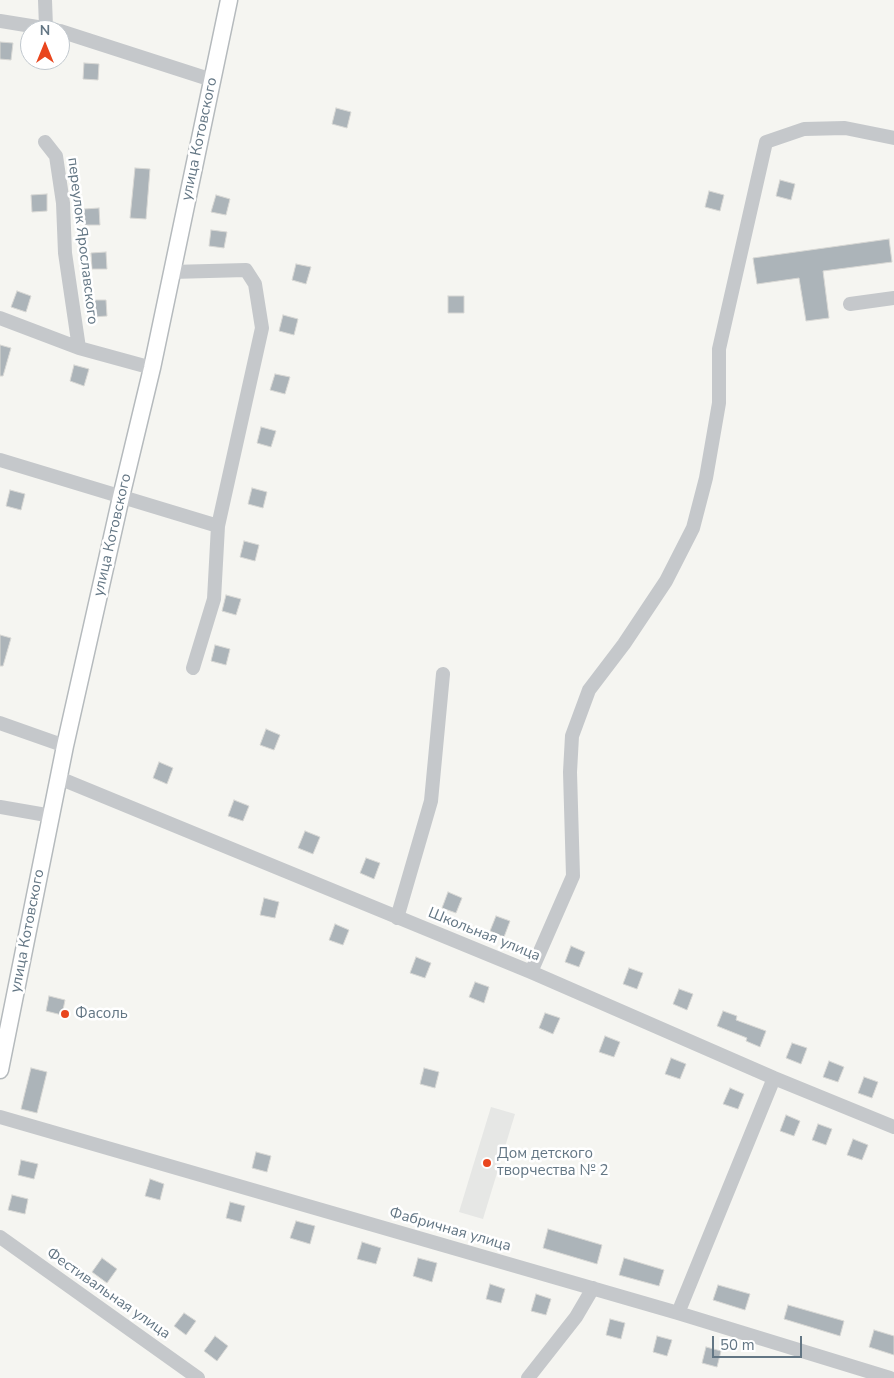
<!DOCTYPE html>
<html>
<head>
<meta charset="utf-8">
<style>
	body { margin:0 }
	#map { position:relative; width:894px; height:1378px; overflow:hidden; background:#f5f5f1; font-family:"Nunito Sans",sans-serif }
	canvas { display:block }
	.north { position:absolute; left:20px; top:20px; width:50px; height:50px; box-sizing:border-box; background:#fff; border:1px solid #c1c8ce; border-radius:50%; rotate:0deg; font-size:14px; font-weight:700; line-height:20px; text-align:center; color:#637684 }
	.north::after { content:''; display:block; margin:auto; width:18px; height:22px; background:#e9461e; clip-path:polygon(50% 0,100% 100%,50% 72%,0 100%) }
	.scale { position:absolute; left:712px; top:1336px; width:90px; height:22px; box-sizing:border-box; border:2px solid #637684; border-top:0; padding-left:6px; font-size:15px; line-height:18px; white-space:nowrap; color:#637684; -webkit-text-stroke:4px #fff; paint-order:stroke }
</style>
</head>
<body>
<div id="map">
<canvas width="894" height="1378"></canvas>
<div class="north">N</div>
<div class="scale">50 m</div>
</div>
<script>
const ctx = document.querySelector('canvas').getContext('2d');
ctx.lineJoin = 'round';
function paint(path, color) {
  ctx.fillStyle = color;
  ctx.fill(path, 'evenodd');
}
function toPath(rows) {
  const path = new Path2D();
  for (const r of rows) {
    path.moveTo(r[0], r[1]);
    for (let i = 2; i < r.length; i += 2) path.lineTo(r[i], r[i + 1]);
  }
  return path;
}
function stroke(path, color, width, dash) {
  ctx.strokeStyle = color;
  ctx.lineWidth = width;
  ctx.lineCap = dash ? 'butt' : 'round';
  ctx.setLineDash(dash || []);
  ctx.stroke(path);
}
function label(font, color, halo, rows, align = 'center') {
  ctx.font = font + ' "Nunito Sans",sans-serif';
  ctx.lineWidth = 5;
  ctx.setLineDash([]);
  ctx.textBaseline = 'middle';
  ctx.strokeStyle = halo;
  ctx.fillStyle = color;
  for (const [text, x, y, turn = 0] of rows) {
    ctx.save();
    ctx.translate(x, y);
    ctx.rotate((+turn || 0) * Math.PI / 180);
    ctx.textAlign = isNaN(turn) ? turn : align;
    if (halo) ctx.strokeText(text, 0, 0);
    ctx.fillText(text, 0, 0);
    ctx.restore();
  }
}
paint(toPath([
	[491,1107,515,1114,483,1219,459,1212]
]), '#e6e7e5');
const building = toPath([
	[0,42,13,43,11,60,0,59,0,42],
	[84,63,99,64,98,80,83,79,84,63],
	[336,108,351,112,347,128,332,124,336,108],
	[135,168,150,169,146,219,130,218,135,168],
	[780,180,795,184,791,200,776,196,780,180],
	[709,191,724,195,720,211,705,207,709,191],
	[47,194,47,211,32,212,31,195,47,194],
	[216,195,230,199,226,215,211,212,216,195],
	[99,208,100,225,84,225,84,209,99,208],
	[211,230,227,232,224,248,209,246,211,230],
	[889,239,892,262,823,271,829,318,806,321,799,278,757,284,753,258,889,239],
	[106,252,107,269,92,269,91,253,106,252],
	[296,264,311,267,306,284,292,280,296,264],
	[17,291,31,296,26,312,11,307,17,291],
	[448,296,464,296,464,313,448,313,448,296],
	[91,300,106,300,107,316,92,317,91,300],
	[283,315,298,319,294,335,279,331,283,315],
	[0,345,11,348,3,376,0,376,0,345],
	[74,365,89,369,84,386,70,381,74,365],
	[275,374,290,377,285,394,270,390,275,374],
	[261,427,276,431,271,447,257,443,261,427],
	[252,488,267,492,263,508,248,504,252,488],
	[10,490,25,494,21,510,6,506,10,490],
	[244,541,259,545,255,561,240,557,244,541],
	[226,595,241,599,236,615,222,611,226,595],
	[0,635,11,638,3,666,0,666,0,635],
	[215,645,230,649,226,665,211,661,215,645],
	[266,729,280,735,274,750,260,745,266,729],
	[159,762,173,768,167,784,153,778,159,762],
	[234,800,249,806,243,821,228,816,234,800],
	[305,831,320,837,313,854,298,848,305,831],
	[366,858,380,863,374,879,360,873,366,858],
	[448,892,462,898,456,913,442,908,448,892],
	[264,898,279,902,275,918,260,915,264,898],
	[496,916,510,921,504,937,490,931,496,916],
	[335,924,349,930,343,945,329,940,335,924],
	[571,946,585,952,579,967,565,962,571,946],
	[416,957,431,963,425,978,410,973,416,957],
	[629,968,643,973,637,989,623,984,629,968],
	[475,982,489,987,484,1003,469,997,475,982],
	[679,989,693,994,687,1010,673,1004,679,989],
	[49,996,65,1000,62,1015,46,1011,49,996],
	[723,1011,737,1016,736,1020,766,1031,760,1047,746,1041,747,1038,717,1026,723,1011],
	[545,1013,560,1018,553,1034,539,1028,545,1013],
	[605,1036,620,1042,614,1057,599,1052,605,1036],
	[792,1043,807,1048,801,1064,786,1058,792,1043],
	[671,1058,686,1064,680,1079,665,1074,671,1058],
	[829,1061,844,1067,838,1082,823,1077,829,1061],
	[31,1068,47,1072,37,1113,21,1109,31,1068],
	[424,1068,439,1072,435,1088,420,1084,424,1068],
	[864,1077,878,1082,872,1098,858,1093,864,1077],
	[730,1088,744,1094,738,1109,723,1104,730,1088],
	[786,1115,800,1121,794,1136,780,1131,786,1115],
	[818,1124,832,1129,826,1145,812,1140,818,1124],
	[853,1139,868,1145,862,1160,847,1155,853,1139],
	[256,1152,271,1156,267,1172,252,1168,256,1152],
	[21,1160,38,1164,34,1179,18,1175,21,1160],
	[150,1179,164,1184,160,1200,145,1196,150,1179],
	[12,1195,28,1199,25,1214,8,1210,12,1195],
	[230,1202,245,1206,241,1222,226,1218,230,1202],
	[296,1221,315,1226,310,1244,290,1238,296,1221],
	[548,1229,602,1245,597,1264,543,1248,548,1229],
	[362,1242,381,1248,376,1264,357,1259,362,1242],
	[102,1258,117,1269,107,1283,92,1272,102,1258],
	[418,1258,437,1263,432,1282,413,1276,418,1258],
	[624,1258,664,1270,659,1286,619,1275,624,1258],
	[490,1284,505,1289,501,1303,486,1299,490,1284],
	[718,1285,750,1294,745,1310,713,1300,718,1285],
	[536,1294,551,1299,546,1315,531,1311,536,1294],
	[788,1305,844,1321,840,1336,784,1319,788,1305],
	[184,1313,196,1321,186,1335,174,1326,184,1313],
	[610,1319,625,1323,621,1339,606,1335,610,1319],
	[874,1330,894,1336,894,1355,869,1347,874,1330],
	[215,1336,228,1346,217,1361,204,1351,215,1336],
	[657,1336,672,1340,667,1356,653,1352,657,1336],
	[706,1347,721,1351,717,1367,702,1363,706,1347]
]);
paint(building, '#acb4b9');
stroke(building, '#d7d7d4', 1);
const major = toPath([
	[0,1070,65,746,121,497,152,368,229,0]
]);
stroke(major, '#b5babd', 19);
stroke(toPath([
	[45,0,46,27],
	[0,21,56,30],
	[60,31,212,80],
	[45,142,56,156,63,203,65,253,79,348],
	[172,272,246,270,255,284,262,328,218,526,214,599,193,668],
	[850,304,894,298],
	[0,318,79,348,152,368],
	[0,460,218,526],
	[0,723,65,746],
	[59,778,531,972,774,1078,894,1127],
	[0,807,52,816],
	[397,918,431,801,443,674],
	[531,972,573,876,570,772,572,736,589,690,624,644,666,581,693,528,706,478,719,403,719,349,766,142,804,129,845,128,894,138],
	[0,1117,678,1313,890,1378],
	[0,1237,198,1378],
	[678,1313,774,1078],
	[528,1378,576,1317,593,1288]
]), '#c5c8cb', 14);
stroke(major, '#fff', 16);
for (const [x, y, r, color] of [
	[65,1014,5,"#e9461e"],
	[487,1163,5,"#e9461e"]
]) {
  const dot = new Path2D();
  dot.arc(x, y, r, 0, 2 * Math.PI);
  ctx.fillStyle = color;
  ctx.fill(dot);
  stroke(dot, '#fff', 2);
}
label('15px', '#637684', '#fff', [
	["улица Котовского",200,139,-78],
	["переулок Ярославского",82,241,83],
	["улица Котовского",113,535,-77],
	["улица Котовского",28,931,-79],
	["Школьная улица",484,935,22],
	["Фабричная улица",450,1230,16],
	["Фестивальная улица",108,1294,35]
]);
label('15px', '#637684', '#fff', [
	["Фасоль",75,1014],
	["Дом детского",497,1154],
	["творчества № 2",497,1171]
], 'left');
</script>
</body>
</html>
